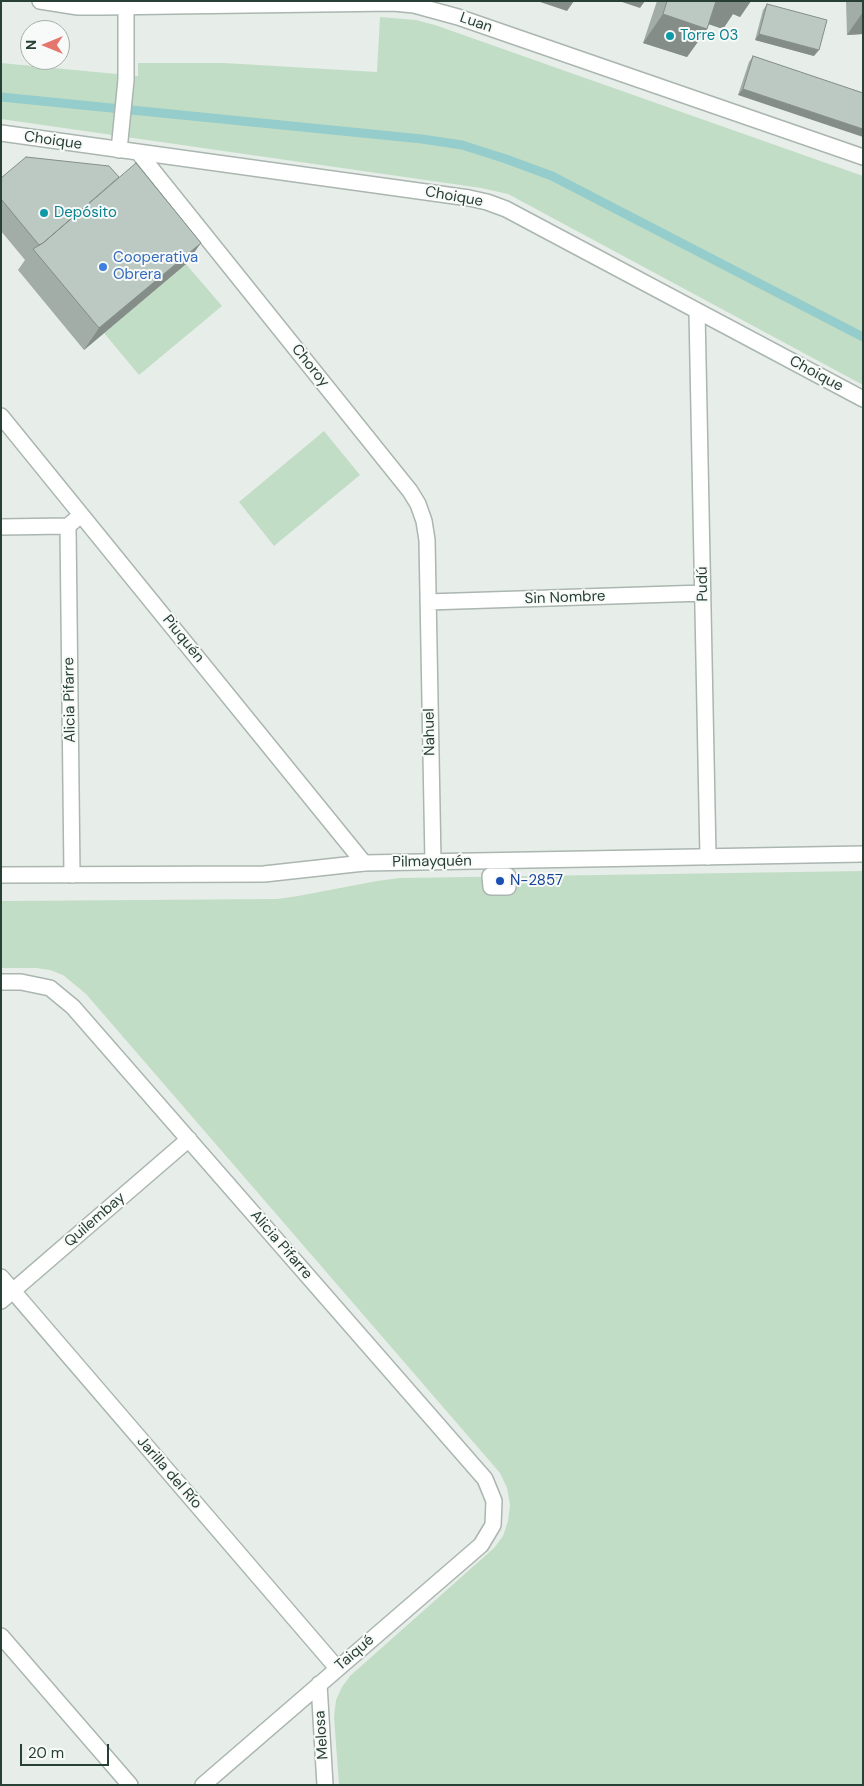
<!DOCTYPE html>
<html>
<head>
<meta charset="utf-8">
<style>
	body { margin:0 }
	#map { position:relative; width:864px; height:1786px; overflow:hidden; background:#e7eee9; font-family:"DM Sans",sans-serif }
	canvas { display:block }
	.frame { position:absolute; inset:0; border:2px solid #273f34; pointer-events:none }
	.north { position:absolute; left:20px; top:20px; width:50px; height:50px; box-sizing:border-box; background:#f7faf8; border:1px solid #a4afaa; border-radius:50%; rotate:270deg; font-size:14px; font-weight:700; line-height:20px; text-align:center; color:#273f34 }
	.north::after { content:''; display:block; margin:auto; width:18px; height:22px; background:#e5766e; clip-path:polygon(50% 0,100% 100%,50% 72%,0 100%) }
	.scale { position:absolute; left:20px; top:1744px; width:89px; height:22px; box-sizing:border-box; border:2px solid #273f34; border-top:0; padding-left:6px; font-size:15px; line-height:18px; white-space:nowrap; color:#273f34; -webkit-text-stroke:4px #f7faf8; paint-order:stroke }
</style>
</head>
<body>
<div id="map">
<canvas width="864" height="1786"></canvas>
<div class="frame"></div>
<div class="north">N</div>
<div class="scale">20 m</div>
</div>
<script>
const ctx = document.querySelector('canvas').getContext('2d');
ctx.lineJoin = 'round';
function paint(path, color) {
  ctx.fillStyle = color;
  ctx.fill(path, 'evenodd');
}
function toPath(rows) {
  const path = new Path2D();
  for (const r of rows) {
    path.moveTo(r[0], r[1]);
    for (let i = 2; i < r.length; i += 2) path.lineTo(r[i], r[i + 1]);
  }
  return path;
}
function stroke(path, color, width, dash) {
  ctx.strokeStyle = color;
  ctx.lineWidth = width;
  ctx.lineCap = dash ? 'butt' : 'round';
  ctx.setLineDash(dash || []);
  ctx.stroke(path);
}
function label(font, color, halo, rows, align = 'center') {
  ctx.font = font + ' "DM Sans",sans-serif';
  ctx.lineWidth = 4;
  ctx.setLineDash([]);
  ctx.textBaseline = 'middle';
  ctx.strokeStyle = halo;
  ctx.fillStyle = color;
  for (const [text, x, y, turn = 0] of rows) {
    ctx.save();
    ctx.translate(x, y);
    ctx.rotate((+turn || 0) * Math.PI / 180);
    ctx.textAlign = isNaN(turn) ? turn : align;
    if (halo) ctx.strokeText(text, 0, 0);
    ctx.fillText(text, 0, 0);
    ctx.restore();
  }
}
paint(toPath([
	[380,17,416,20,435,25,863,176,863,385,508,194,481,188,1,119,1,63,138,76,138,63,224,63,377,72],
	[186,264,222,306,139,375,104,333],
	[324,431,360,475,274,546,239,502],
	[863,871,863,1785,339,1785,334,1717,336,1700,342,1687,350,1676,494,1548,503,1536,508,1521,510,1505,507,1488,500,1473,86,994,63,975,50,970,36,968,1,968,1,901,277,899,298,896,377,881,400,878]
]), '#c2ddc5');
stroke(toPath([
	[1,97,422,139,462,145,506,159,552,176,863,337]
]), '#95cdcc', 9);
const pedestrian = toPath([
	[119,150,126,80,126,7],
	[490,876,508,876,508,887,491,887,490,876]
]);
const minor = toPath([
	[40,1,78,7,103,7,393,3,414,5,458,17,863,157],
	[1,133,469,198,487,202,506,209,863,399],
	[138,152,410,491,418,504,424,521,427,540,433,862],
	[697,312,708,857],
	[1,416,364,863],
	[68,526,72,875],
	[1,527,68,526,75,520],
	[428,602,703,593],
	[1,982,21,982,50,988,73,1007,485,1479,494,1501,493,1525,481,1545,203,1785],
	[1,1277,337,1668],
	[1,1301,189,1139],
	[1,1636,130,1785],
	[319,1684,325,1785]
]);
const tertiary = toPath([
	[1,875,264,874,364,863,863,854]
]);
stroke(pedestrian, '#aab6af', 18);
stroke(minor, '#aab6af', 18);
stroke(tertiary, '#aab6af', 18);
stroke(pedestrian, '#fff', 15);
stroke(minor, '#fff', 15);
stroke(tertiary, '#fff', 15);
paint(toPath([
	[657,1,751,1,740,17,733,14,723,29,709,24,707,29,687,57,643,43],
	[846,1,863,1,863,34,847,35],
	[767,4,814,56,755,40,763,10],
	[753,56,863,93,738,95,749,62],
	[1,178,186,264,84,350,18,270,25,260,1,231]
]), '#a2ada7');
paint(toPath([
	[537,1,574,1,567,11],
	[619,1,645,1,640,8],
	[713,1,751,1,740,17,733,14,723,29,699,21],
	[863,12,863,34,847,35],
	[663,14,707,29,687,57,643,43],
	[759,34,819,50,814,56,755,40],
	[743,89,863,129,863,137,738,95],
	[201,243,186,264,84,350,99,328]
]), '#848d88');
const building = toPath([
	[667,1,716,1,707,29,663,14,667,1],
	[767,4,827,20,819,50,759,34,767,4],
	[753,56,863,93,863,129,743,89,753,56],
	[26,157,109,166,119,177,43,243,39,245,1,199,1,178,26,157],
	[136,163,201,243,99,328,33,249,43,243,136,163]
]);
paint(building, '#bcc9c2');
stroke(building, '#848d88', 1);
for (const [x, y, r, color] of [
	[670,36,5,"#0f9aa8"],
	[44,213,5,"#0f9aa8"],
	[103,267,5,"#3f7fe0"],
	[500,881,5,"#1a4fb4"]
]) {
  const dot = new Path2D();
  dot.arc(x, y, r, 0, 2 * Math.PI);
  ctx.fillStyle = color;
  ctx.fill(dot);
  stroke(dot, '#f7faf8', 2);
}
label('15px', '#273f34', '#f7faf8', [
	["Luan",476,23,19],
	["Choique",53,141,8],
	["Choique",454,197,10],
	["Choroy",310,366,51],
	["Choique",816,374,28],
	["Pudú",703,584,-91],
	["Sin Nombre",565,598,-2],
	["Piuquén",183,639,51],
	["Alicia Pifarre",70,700,-91],
	["Nahuel",430,732,-91],
	["Pilmayquén",432,862,-1],
	["Quilembay",95,1220,-41],
	["Alicia Pifarre",281,1245,49],
	["Jarilla del Río",169,1473,49],
	["Taiqué",355,1653,-41],
	["Melosa",322,1735,-94]
]);
label('15px', '#0d838f', '#f7faf8', [
	["Torre 03",680,36],
	["Depósito",54,213]
], 'left');
label('15px', '#366cbe', '#f7faf8', [
	["Cooperativa",113,258],
	["Obrera",113,275]
], 'left');
label('15px', '#164399', '#f7faf8', [
	["N-2857",510,881]
], 'left');
</script>
</body>
</html>
